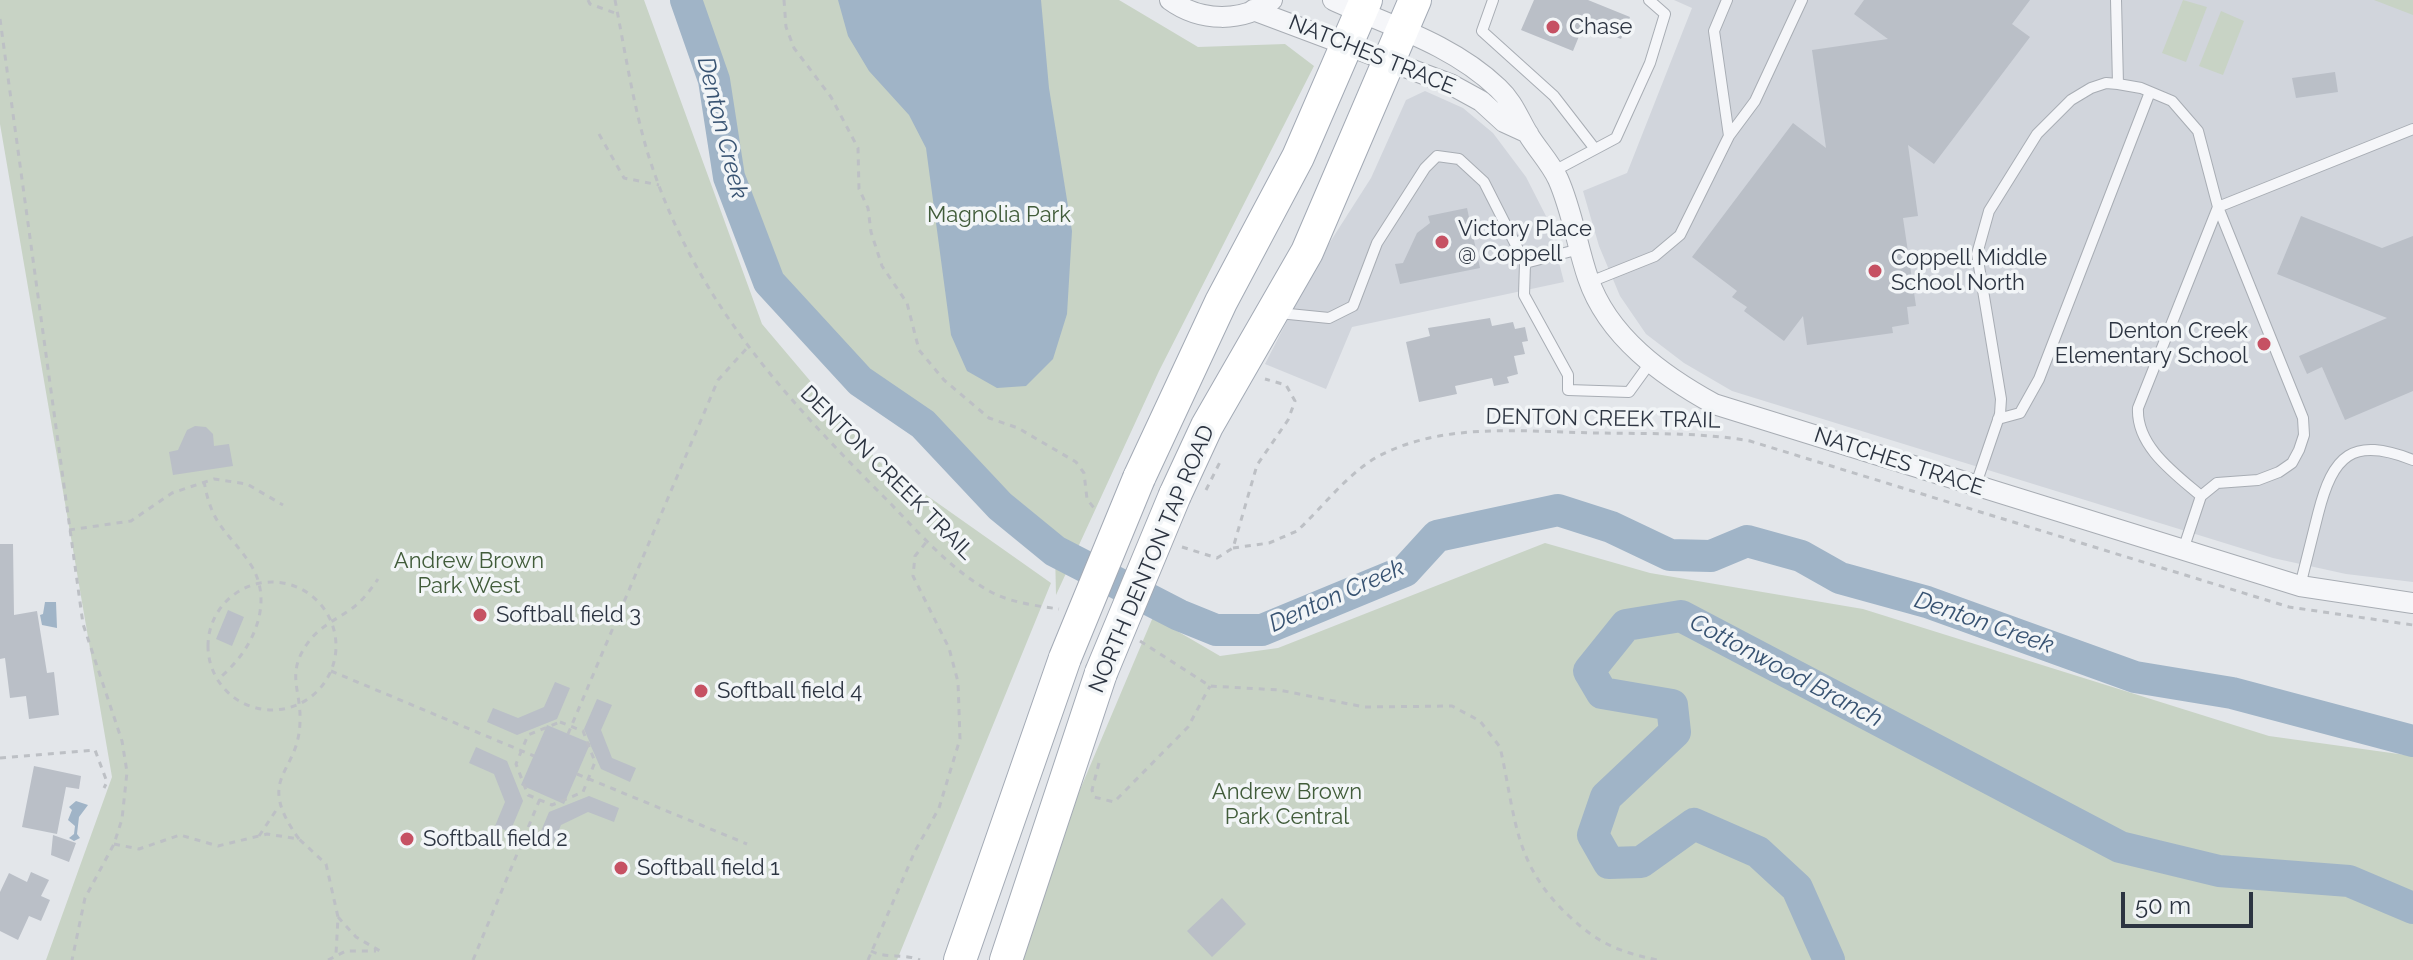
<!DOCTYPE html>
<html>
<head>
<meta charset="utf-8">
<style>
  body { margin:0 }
  #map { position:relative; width:2413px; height:960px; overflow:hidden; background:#e3e6ea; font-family:Raleway,sans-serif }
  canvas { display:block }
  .scale { position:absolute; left:2121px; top:892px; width:132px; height:36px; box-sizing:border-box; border:4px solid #2c3441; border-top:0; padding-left:10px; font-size:24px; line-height:28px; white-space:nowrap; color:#2c3441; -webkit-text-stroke:6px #f2f5f7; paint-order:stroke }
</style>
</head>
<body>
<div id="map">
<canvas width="2413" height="960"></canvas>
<div class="scale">50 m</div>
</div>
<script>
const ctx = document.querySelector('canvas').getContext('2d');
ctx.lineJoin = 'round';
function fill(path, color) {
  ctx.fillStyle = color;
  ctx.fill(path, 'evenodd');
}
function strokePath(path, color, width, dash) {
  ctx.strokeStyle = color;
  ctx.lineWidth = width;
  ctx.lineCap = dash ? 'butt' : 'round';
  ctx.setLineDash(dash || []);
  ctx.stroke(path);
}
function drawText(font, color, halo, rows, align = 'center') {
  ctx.font = font + ' Raleway,sans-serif';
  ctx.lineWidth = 7;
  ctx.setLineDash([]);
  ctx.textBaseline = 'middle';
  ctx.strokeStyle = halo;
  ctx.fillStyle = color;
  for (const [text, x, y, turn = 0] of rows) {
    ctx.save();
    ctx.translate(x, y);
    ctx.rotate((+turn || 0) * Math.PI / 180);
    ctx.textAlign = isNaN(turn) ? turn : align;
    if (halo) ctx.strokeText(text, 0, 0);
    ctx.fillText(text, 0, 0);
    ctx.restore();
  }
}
fill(new Path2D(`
  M1674,0h739v582l-67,-8 -73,-16 -541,-167 -48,-28 -38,-29 -26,-38 -21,-50 -16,-55 44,-18 65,-165z
  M1425,91l38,17 30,25 33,44 22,43 16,62 -212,45 -26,62 -61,-25 51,-100 55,-86 35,-78z`), '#d1d5dc');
fill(new Path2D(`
  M0,0h644l118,324 116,137 173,122 -154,377h-851l66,-183 -112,-653z
  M686,0h433l79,47 87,-3 29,22 -155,305 -103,224 -1,-44 -55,-45 -77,-82 -63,-43 -91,-99 -40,-105 -15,-97z
  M2183,0l24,7 -21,55 -24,-9z
  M2374,0h39v15z
  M2221,11l23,10 -21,54 -24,-9z
  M1545,543l105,30 213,36 406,127 144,20v204h-1390l48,-149 82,-194 67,39 58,-8z`), '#c8d3c5');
fill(new Path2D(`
  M838,0h203l8,88 23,143 -5,83 -14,45 -27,27 -29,2 -30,-17 -16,-36 -25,-187 -17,-33 -40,-44 -21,-35z
  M45,602h11l1,26 -15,-3 -2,-10 3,-1z
  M76,801l12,4 -9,12 -2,17 3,4 -6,3 -5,-3 5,-4 1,-8 -7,-6 4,-10 -3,-3z`), '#a0b4c7');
strokePath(new Path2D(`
  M686,0l28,80 15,97 40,105 91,99 63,43 77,82 55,45 124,64 37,15h46l143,-59 32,-35 121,-26 53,17 59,28 41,1 36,-15 54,15 39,22 87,24 208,75 97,16 181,48
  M1829,960l-32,-72 -39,-36 -64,-28 -53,38 -32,1 -16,-28 13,-38 69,-65 -3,-27 -70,-12 -13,-22 37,-46 55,-9 439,231 99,24 130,10 64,27`), '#a0b4c7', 32);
fill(new Path2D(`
  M1534,0h54l42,17 -9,22 -37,-15 -11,27 -52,-21z
  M1864,0h166l-18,24 18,13 -96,127 -26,-19 10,71 -15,2 13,88 -9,1 2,17 -17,3 1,6 -86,12 -4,-29 -19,25 -40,-30 3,-4 -15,-10 5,-6 -45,-34 101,-134 33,25 -14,-98 76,-11 -34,-25z
  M2335,72l3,20 -42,6 -4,-20z
  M1467,208l13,60 -80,16 -5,-20 8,-1 14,-30 13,-10 -2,-7z
  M2301,216l81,32 31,-12v155l-68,29 -23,-53 -15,7 -8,-18 88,-38 -110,-44z
  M1490,318l2,8 21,-4 2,7 10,-2 3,14 -6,1 3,12 -11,2 4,18 -11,3 2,6 -15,3 -2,-8 -37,8 2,8 -38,8 -13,-60 24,-6 -2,-8z
  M195,426l11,1 7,7 1,12 15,-2 4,22 -60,9 -4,-23 9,-2 9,-20z
  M0,544h13l1,71 23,-4 10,62 7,-1 5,43 -30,4 -3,-23 -16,2 -5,-40 -5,1z
  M228,610l16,7 -12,29 -16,-7z
  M555,682l15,6 -13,31 -40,16 -30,-13 6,-14 25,10 26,-11z
  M597,699l15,6 -11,25 11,28 24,10 -6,14 -29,-13 -11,-25 -26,60 -43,-19 26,-60 43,18 -6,-14z
  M476,747l31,14 16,40 -13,31 -15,-6 10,-24 -11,-28 -25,-11z
  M34,766l47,10 -2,13 -13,-2 -9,47 -35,-7z
  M589,796l30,12 -5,14 -26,-10 -27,13 -10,24 -15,-6 13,-31z
  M53,835l23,8 -7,19 -18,-7z
  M31,872l18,8 -8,16 9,4 -9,21 -12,-5 -11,24 -18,-9v-39l9,-19 18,9z
  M1222,898l24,26 -34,33 -25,-26z`), '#babfc7');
const lane = new Path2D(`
  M1493,0l-11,31 72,65 41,53
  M1727,0l-13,31 15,105
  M2116,0l2,84
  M1554,171l62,-33 34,-75 15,-49 -16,-14
  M1525,263l55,-14
  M1590,282l65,-26 25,-21 49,-99 26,-35 47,-101
  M1279,313l50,5 24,-12 24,-63 48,-75 12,-12 22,3 25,23 41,81 -1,32 44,80v15l61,2 21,-29
  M1998,419l22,-6 19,-34 111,-287
  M1975,487l25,-73 1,-15 -24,-145 12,-43 48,-77 34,-34 20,-12 15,-5 12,1 23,4 31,13 26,30 20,76 85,211 1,17 -5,15 -7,13 -13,9 -21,8 -41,3 -16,13c-27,-23 -65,-50 -63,-88l80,-201 195,-78
  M2183,550l18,-54
  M2300,586c6,-24 12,-48 18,-72 15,-59 34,-78 95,-54`);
const street = new Path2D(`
  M1170,0c30,22 73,23 102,0
  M1333,0c57,26 119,44 165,88 15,14 20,29 30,46 9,15 22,28 30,45 14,31 19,67 30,99 20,59 75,98 126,126l586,182 113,17
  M1253,10l197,74 31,17 23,21 24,11`);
const primary = new Path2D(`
  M1139,478l82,-176 77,-145 68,-157
  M1175,495l32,-69 100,-174 108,-252
  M960,960l105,-302
  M1006,960l95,-287`);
strokePath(lane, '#a8adb4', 12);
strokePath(street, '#a8adb4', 22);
strokePath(primary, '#a3aab5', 34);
strokePath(new Path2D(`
  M588,0l2,4 28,10
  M615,0c10,51 18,104 33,154 44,140 128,234 229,336 36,35 72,81 118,104 19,9 43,12 64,15
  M784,0l2,27 8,21 37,49 27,51 1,41 9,19 3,24 11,34 25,37 12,47 25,30 45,38 29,10 58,34 8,11 3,26 10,13
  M0,19l83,605 39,117 5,31 -5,47 -8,25 -29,54 -13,62
  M599,134l25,44 35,7
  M204,481c8,47 24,49 47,84 25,40 -1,89 -33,114
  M1206,490l16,-32
  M69,530l62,-9 41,-28 42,-14 33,5 36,21
  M1182,547l35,11 16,-10 24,-83 31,-45 7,-19 -9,-16 -21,-6
  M1233,548l36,-5 28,-12c26,-24 49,-56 80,-74 67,-36 148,-25 221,-24 50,1 102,-1 152,8l539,166 124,18
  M208 646a64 64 0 1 1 128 0a64 64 0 1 1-128 0Z
  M1140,641l70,45 69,4 85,17 88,-1 28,15 20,26c16,70 13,117 69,169 30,28 48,35 88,44
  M331,671l203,85
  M560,722l23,9 12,31 -12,30 -31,13 -24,-10 -12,-31 12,-29z
  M568,734l150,-354 29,-32
  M0,758l95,-8 12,32 -3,6
  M1099,763l-7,27 2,7 20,5 74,-75 22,-41
  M577,774l170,70
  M259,836l20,-30
  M299,839c-46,-64 1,-64 1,-119 1,-30 -14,-46 7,-76 12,-18 31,-25 47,-37 10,-8 17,-18 24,-28
  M114,844l25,5 41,-14 38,11 49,-12 32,5 27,25 12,53 -2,37
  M338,917l18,20 24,14
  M871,951c15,8 32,2 49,9
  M328,960l18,-9h30
  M473,960l69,-166
  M868,960l47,-109 24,-43 21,-69 -2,-57 -9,-34 -36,-72 2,-20 13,-16`), '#bdc0c5', 3, [6, 6]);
strokePath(lane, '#f5f6f9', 10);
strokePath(street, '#f5f6f9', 20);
strokePath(primary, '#fff', 32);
const primaryBridge = new Path2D(`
  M1065,658l74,-180
  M1101,673l74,-178`);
strokePath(primaryBridge, '#a3aab5', 34, []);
strokePath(primaryBridge, '#fff', 32);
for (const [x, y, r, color] of [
  [1553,27,8,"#c65163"],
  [1442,242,8,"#c65163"],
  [1875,271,8,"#c65163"],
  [2264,344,8,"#c65163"],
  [480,615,8,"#c65163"],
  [701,691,8,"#c65163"],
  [407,839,8,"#c65163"],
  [621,868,8,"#c65163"]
]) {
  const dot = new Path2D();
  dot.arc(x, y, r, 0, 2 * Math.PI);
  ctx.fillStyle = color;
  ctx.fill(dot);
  strokePath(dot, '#f2f5f7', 3);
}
drawText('22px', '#2c3441', '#f2f5f7', [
  ["Chase",1569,27],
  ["Victory Place",1458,229],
  ["@ Coppell",1458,254],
  ["Coppell Middle",1891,258],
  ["School North",1891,283],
  ["Denton Creek",2248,331,"right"],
  ["Elementary School",2248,356,"right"],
  ["Softball field 3",496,615],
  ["Softball field 4",717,691],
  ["Softball field 2",423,839],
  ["Softball field 1",637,868]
], 'left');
drawText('22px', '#2c3441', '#f2f5f7', [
  ["NATCHES TRACE",1372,55,22],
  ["DENTON CREEK TRAIL",1603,419,1],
  ["NATCHES TRACE",1899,462,18],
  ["DENTON CREEK TRAIL",887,473,45],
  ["NORTH DENTON TAP ROAD",1152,559,-67]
]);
drawText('22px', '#415c3a', '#f2f5f7', [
  ["Magnolia Park",999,215],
  ["Andrew Brown",469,561],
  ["Park West",469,586],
  ["Andrew Brown",1287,792],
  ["Park Central",1287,817]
]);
drawText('italic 24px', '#385372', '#f2f5f7', [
  ["Denton Creek",722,128,76],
  ["Denton Creek",1337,596,-24],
  ["Denton Creek",1984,623,19],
  ["Cottonwood Branch",1786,671,28]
]);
</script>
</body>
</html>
